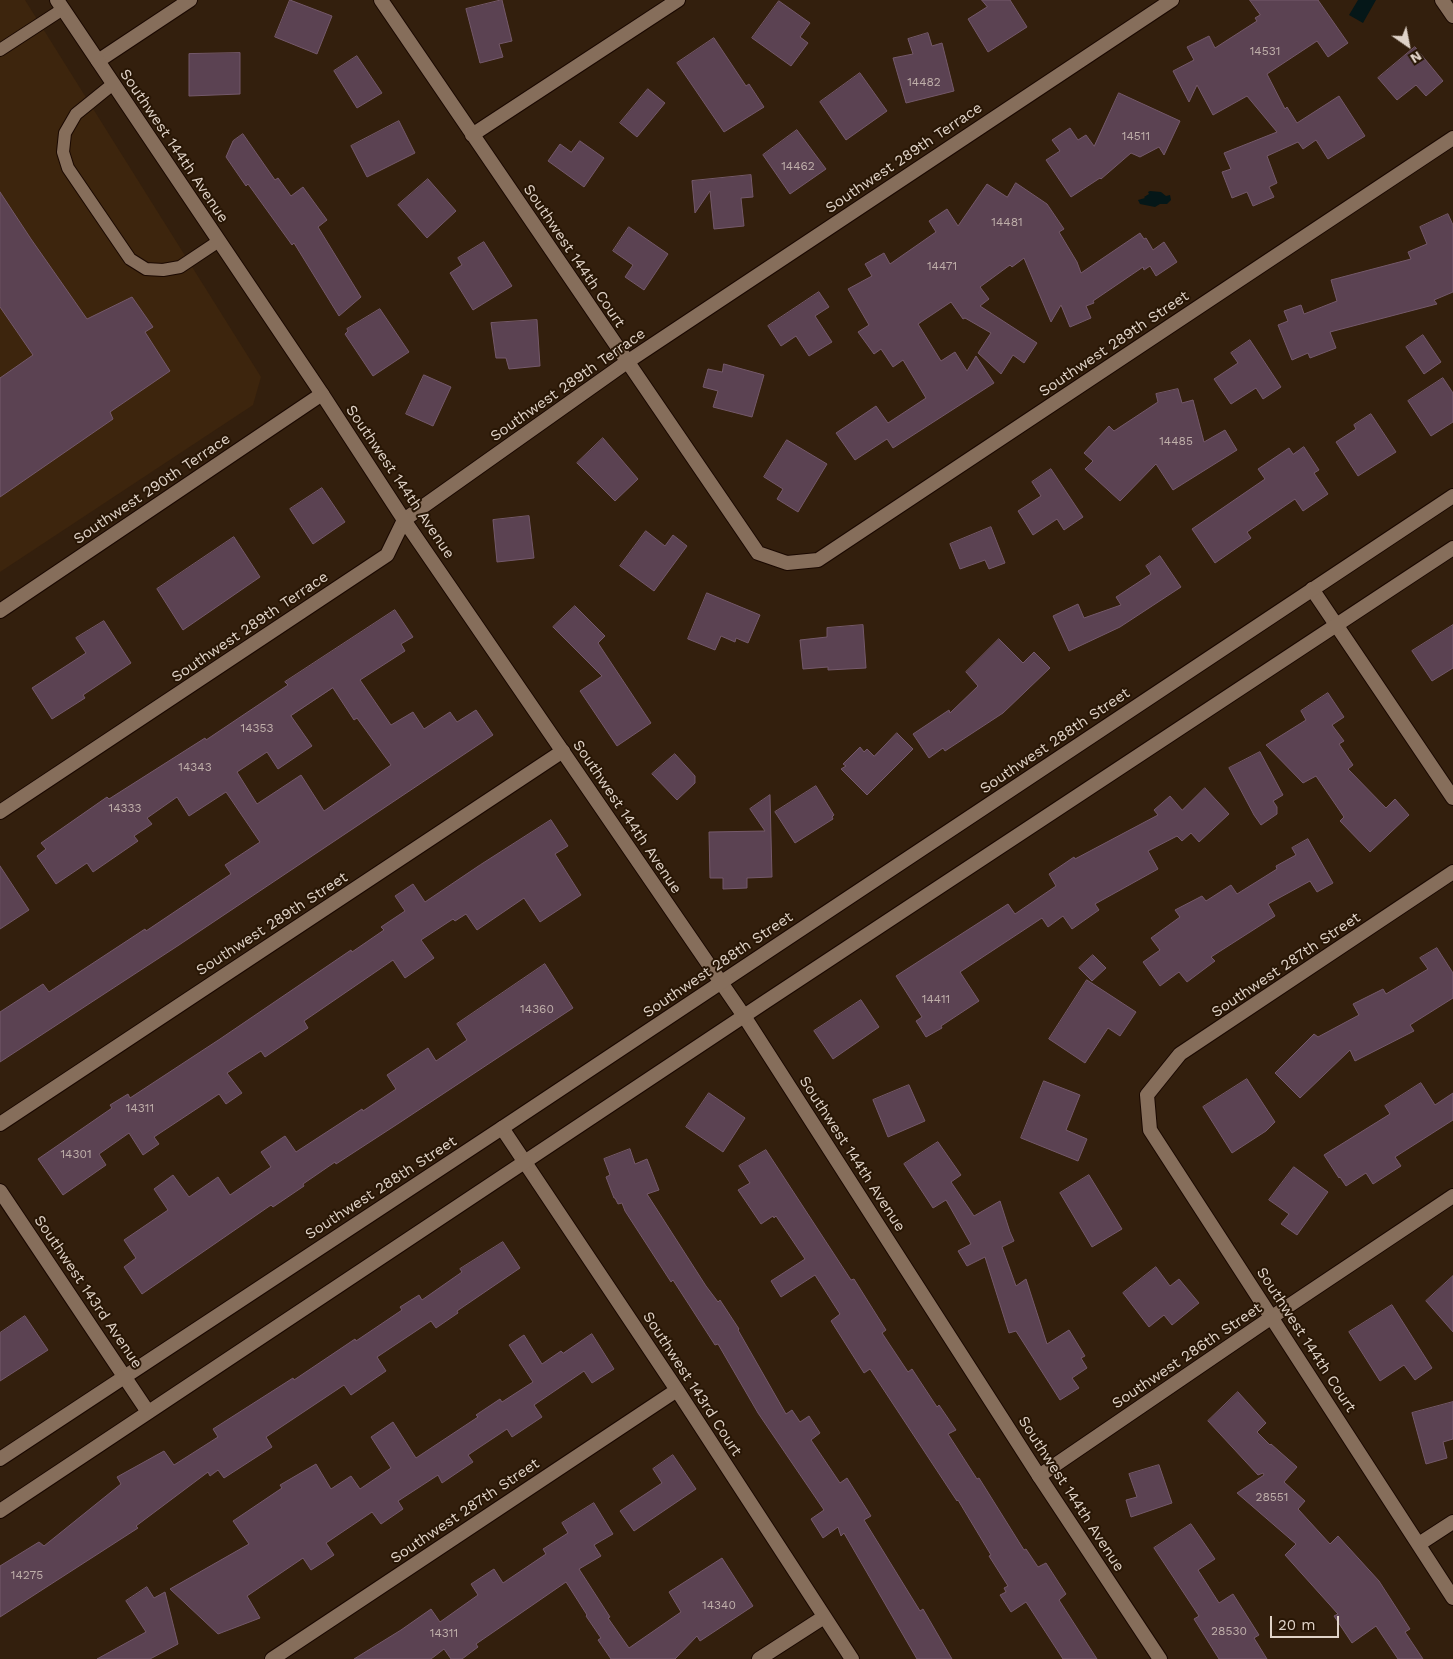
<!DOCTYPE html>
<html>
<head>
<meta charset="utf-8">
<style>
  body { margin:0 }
  #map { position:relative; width:1453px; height:1659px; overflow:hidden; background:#331f0d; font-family:"Work Sans",sans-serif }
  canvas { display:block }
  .north { position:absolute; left:1383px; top:20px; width:50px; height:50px; -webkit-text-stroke:4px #281605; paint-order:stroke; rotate:147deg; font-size:14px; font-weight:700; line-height:20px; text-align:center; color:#e0d3c8 }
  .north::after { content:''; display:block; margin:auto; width:18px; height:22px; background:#e0d3c8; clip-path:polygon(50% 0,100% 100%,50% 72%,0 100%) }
  .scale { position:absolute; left:1270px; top:1616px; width:69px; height:22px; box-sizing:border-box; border:2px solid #e0d3c8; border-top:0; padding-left:6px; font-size:15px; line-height:18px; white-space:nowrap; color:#e0d3c8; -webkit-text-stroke:4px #281605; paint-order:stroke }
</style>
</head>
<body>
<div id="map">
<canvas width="1453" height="1659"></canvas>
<div class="north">N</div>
<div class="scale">20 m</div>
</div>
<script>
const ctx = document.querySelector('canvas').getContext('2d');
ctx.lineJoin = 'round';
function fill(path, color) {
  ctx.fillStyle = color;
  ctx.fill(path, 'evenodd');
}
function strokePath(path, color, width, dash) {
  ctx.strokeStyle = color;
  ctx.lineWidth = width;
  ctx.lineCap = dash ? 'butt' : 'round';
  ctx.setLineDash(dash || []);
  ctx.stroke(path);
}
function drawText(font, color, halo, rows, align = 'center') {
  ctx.font = font + ' "Work Sans",sans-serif';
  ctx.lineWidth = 4;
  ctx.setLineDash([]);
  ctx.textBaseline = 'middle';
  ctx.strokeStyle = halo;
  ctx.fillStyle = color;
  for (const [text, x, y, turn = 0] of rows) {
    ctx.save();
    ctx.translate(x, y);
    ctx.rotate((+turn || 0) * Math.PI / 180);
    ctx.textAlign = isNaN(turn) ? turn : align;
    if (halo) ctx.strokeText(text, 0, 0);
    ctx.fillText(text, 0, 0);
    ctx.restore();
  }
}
fill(new Path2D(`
  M0,0h25l236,377 -8,28 -253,167z`), '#3d250d');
fill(new Path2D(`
  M1358,0h18l-13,23 -14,-8z
  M1150,191l11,1 5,4 4,-1 1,5 -4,4h-7l-5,3 -15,-3 -2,-4 7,-2 -1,-1 5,-3 -1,-2z`), '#051718');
const building = new Path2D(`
  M290,0l42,16 -15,38 -42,-17z
  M502,0l10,41 -13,3 4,13 -23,6 -14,-54z
  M982,0h28l17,27 -39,25 -20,-33 19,-12z
  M1250,0h68l30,43 -20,14 -11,-16 -50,33 18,35 2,-2 10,16 42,-27 26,40 -37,23 -12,-19 -13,9 -5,-7 -31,14 10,27 -8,4 5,10 -21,9 -6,-14 -15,6 -10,-26 9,-3 -7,-16 53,-21 -30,-36 -34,19 -16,-30 -8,17 -16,-31 21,-11 -7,-13 22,-11 6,12 42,-27 -2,-3 5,-3z
  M779,1l31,22 -10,14 8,6 -17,23 -39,-28z
  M928,33l4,13 10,-3 12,48 -48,12 -13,-45 20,-4 -5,-15z
  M714,38l32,48 3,-2 15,23 -40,25 -47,-69z
  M1415,47l28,34 -17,15 -10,-11 -19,15 -19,-22z
  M240,53v41l-51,2v-42z
  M357,56l25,37 -25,15 -23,-37z
  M860,73l27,38 -41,29 -26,-38z
  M648,89l17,14 -28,34 -17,-14z
  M1119,93l61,28 -16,34 -5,-8 -19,10 -9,-4 -30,26 -1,-1 -29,19 -25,-37 14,-9 -8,-11 18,-12 8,12 8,-5 8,11z
  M399,121l16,32 -48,24 -16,-31z
  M797,130l29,39 -36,25 -27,-39z
  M243,134l32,46 3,-2 13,18 12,-9 24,33 -9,7 43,70 -22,19 -45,-73 -2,2 -44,-61 -2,2 -20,-29 7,-16z
  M580,141l24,17 -20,29 -36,-26 12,-17 11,8z
  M751,175l2,22 -12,1 3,28 -30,3 -4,-38 -15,22 -3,-32z
  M428,179l28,32 -29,27 -29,-33z
  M1016,183l31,21 17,25 -5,3 18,30 4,11 59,-40 4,6 2,-1 7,12 11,-8 13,20 -21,14 -6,-10 -6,4 -1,-3 -50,34 1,2 -8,3 5,12 -21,9 -9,-22 -10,17 -27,-64 -12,9 -2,-2 -30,22 9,12 -9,7 57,37 -13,20 -11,-8 -12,19 -23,-21 13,-20 -26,-15 -2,1 -12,-17 -33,22 23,37 14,-9 12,19 9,-15 18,27 -101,65 -6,-9 -32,21 -19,-27 40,-27 12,17 38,-25 -23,-38 -10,7 -12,-18 -7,5 -16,-22 11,-7 -21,-36 24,-13 -7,-12 19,-11 6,11 46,-32 -7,-11 18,-12 11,17 29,-42 20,13z
  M0,192l31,47 56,80 45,-22 21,30 -8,5 25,39 -60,41 3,7 -113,78v-119l33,-23 -33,-48z
  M1448,214l5,11v67l-19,8 3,4 -107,28 6,16 -26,10 -2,-5 -16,7 -14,-35 10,-4 -4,-10 17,-6 3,9 33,-13 -6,-21 80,-21 -3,-7 19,-8 -7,-17z
  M629,227l39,27 -24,36 -19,-13 8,-12 -20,-14z
  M484,242l28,44 -39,24 -23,-37 12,-8 -4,-7z
  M819,292l10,15 -14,9 17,26 -23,14 -13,-20 -15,10 -13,-20z
  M380,309l29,43 -36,24 -28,-42 3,-3 -1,-2z
  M537,320l3,46 -31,3 -3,-11h-10l-5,-35z
  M1423,335l18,27 -17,12 -18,-27z
  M1250,340l31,47 -18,12 -7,-11 -25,16 -17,-25 24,-16 -7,-10z
  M724,364l40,11 -12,42 -39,-10 5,-16 -15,-4 5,-18 14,3z
  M424,375l27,12 -18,39 -27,-12z
  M1443,378l10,15v29l-22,14 -23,-35z
  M1178,389l4,14 11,-3 11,42 21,-12 12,20 -64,40 -17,-26 -36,37 -35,-32 8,-8 -9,-8 25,-27 5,5 44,-29 -2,-8z
  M1371,414l25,38 -38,24 -22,-34 20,-13 -2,-4z
  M603,438l35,41 -23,22 -38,-38z
  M787,440l40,24 -29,48 -21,-13 6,-10 -19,-12z
  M1304,447l15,23 -5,3 14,21 -25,17 -8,-12 -48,33 4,6 -36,25 -23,-34 73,-50 -7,-10 31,-21 4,6z
  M1051,469l32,48 -19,13 -7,-11 -24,16 -15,-24 23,-15 -9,-14z
  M322,488l23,34 -32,22 -23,-35z
  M529,516l5,42 -37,4 -4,-42z
  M991,527l14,36 -16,6 -4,-9 -25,9 -10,-25z
  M646,531l19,15 8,-11 14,11 -33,45 -34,-25z
  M234,537l26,40 -77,53 -26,-41z
  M1160,556l21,31 -61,40 -51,24 -16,-35 25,-12 6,14 37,-13 -5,-8 35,-23 -5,-8z
  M707,593l53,22 -12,28 -12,-5 -1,4 -14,-6 -6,14 -27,-11z
  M575,606l30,30 -7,7 53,80 -34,23 -37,-55 22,-15 -49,-49z
  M395,610l18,27 -12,7 4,7 -45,29 31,45 22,-13 11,17 26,-17 7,10 19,-12 17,25 -314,210 -179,117v-50l43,-28 6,8 96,-63 1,2 85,-57 -6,-9 35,-23 -34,-50 -37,24 -12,-19 -30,21 5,6 -18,12 4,5 -45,31 -6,-9 -31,21 -19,-28 9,-7 -5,-6 66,-46 2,2 96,-61 1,2 82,-55 -3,-3zM333,688l21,32 3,-2 34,47 -67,46 -23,-36 -44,29 -20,-32 30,-20 11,17 34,-23 -21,-30z
  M104,621l27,42 -48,32 2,3 -33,21 -20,-31 54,-35 -10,-15z
  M863,625l3,43 -38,2v-3l-25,2 -3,-29 27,-3v-9z
  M1453,625v43l-21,13 -20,-30z
  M999,639l24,24 11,-11 16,16 -47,45 -58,38 -2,-3 -14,10 -16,-24 36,-24 1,3 28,-27 -12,-14z
  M1328,693l16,24 -12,8 12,16 -5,3 14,21 -5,4 38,39 9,-9 14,16 -39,37 -30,-31 4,-4 -28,-41 -13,7 -37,-38 40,-25 -5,-9z
  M897,733l16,16 -46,46 -26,-26 5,-3 -3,-2 17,-17 4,5 3,-3 7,7z
  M1260,752l23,43 -10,6 4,6v7l-16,11 -7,-10 -25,-47z
  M675,754l20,22v7l-18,17 -25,-26z
  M816,786l18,29 -2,2 1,2 -38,24 -20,-31z
  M1205,788l24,26 -30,28 -8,-9 -9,8 -5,-5 -29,15 10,18 -63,35 4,6 -27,19 -9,-13 -15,11 -6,-9 -82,54 19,29 -38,25 1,2 -16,9 -10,-16 6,-4 -26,-41 112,-72 7,10 41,-28 -7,-12 25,-17 1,2 83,-44 -4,-5 16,-14 12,14z
  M770,795l2,82 -25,1v10l-24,1v-11h-13l-1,-46 56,-1 -15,-22z
  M551,820l17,26 -13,8 26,41 -41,27 -16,-24 -47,32 -11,-16 -11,7 -2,-2 -32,21 13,18 -29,20 -12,-18 -89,61 4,7 -43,29 -4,-6 -34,22 15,20 -16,11 -7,-10 -65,43 5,7 -16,11 -14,-22 -30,21 7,11 -43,30 -25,-36 74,-51 -2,-3 18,-11 2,4 90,-59 131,-89 1,2 32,-22 -3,-3 24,-16 -10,-15 18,-12 12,18 55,-37z
  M1308,839l25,44 -16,9 -7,-11 -42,23 7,12 -64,41 4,4 -28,21 -8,-10 -19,14 -17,-24 17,-12 -9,-12 29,-21 -5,-7 27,-14 4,5 25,-16 6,9 40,-25 -1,-3 20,-11 -4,-7z
  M0,866l29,44 -29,19z
  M1437,948l16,25v25l-43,27 4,6 -59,30 -5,-11 -50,48 -25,-25 39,-39 4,3 41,-22 -6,-11 30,-15 3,5 42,-25 -8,-11z
  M1093,955l13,13 -14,13 -13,-13z
  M545,964l28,44 -177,117 -60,39 -1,-2 -32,22 1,2 -31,21 -2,-2 -129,89 -18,-27 12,-9 -12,-18 44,-30 -14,-21 19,-14 16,22 29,-20 12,18 41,-28 -10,-15 24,-16 11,16 66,-43 1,2 33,-22 -9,-14 41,-27 8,13 31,-21 -10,-16z
  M1087,980l49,32 -16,24 -12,-8 -23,35 -36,-24z
  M861,1000l18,27 -46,32 -19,-28z
  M1247,1079l28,43 -9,9 -34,22 -29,-46z
  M1044,1081l36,14 -14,35 21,9 -9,22 -57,-23z
  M1421,1083l14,22 18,-12v27l-58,37 6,9 -28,18 -7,-11 -20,13 -6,-9 -1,1 -15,-23 66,-41 -5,-8z
  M909,1085l16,36 -37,16 -15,-37z
  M709,1093l36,25 -22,34 -37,-25z
  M938,1142l23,33 -10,7 23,34 26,-15 10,31 4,9 -12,6 14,39 10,-7 21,65 22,-14 16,26 -4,2 6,10 -15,10 7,10 -19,12 -44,-69 -7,2 -24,-76 -18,9 -9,-15 13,-7 -25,-44 -13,8 -29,-44z
  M630,1149l5,15 12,-5 12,31 -12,4 59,92 12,16 2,-2 19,29 -1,1 48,84 6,-4 8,12 9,-6 11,17 -9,7 29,43 7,-5 24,38 -7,4 56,91 3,-2 29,50h-35l-73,-126 -3,3 -3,-9 -15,11 -12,-19 13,-9 -66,-97 -40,-69 -3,1 -42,-65 -2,2 -46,-71 -3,-8 -4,1 -3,-6h-1l-8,-21 4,-2 -6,-16z
  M766,1150l85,130 3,-1 32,51 -4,3 26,39 4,-3 25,38 2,-2 17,25 -8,4 29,45 2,-1 45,72 2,-1 12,18 8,-4 20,31 -7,6 38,59h-34l-37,-57 -15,10 -11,-17 6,-3 -2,-4 4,-2 -19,-30 2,-1 -33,-55 -1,1 -87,-132 -6,4 -33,-52 9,-7 -25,-39 -34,22 -10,-16 34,-22 -29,-43 -2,2 -1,-2 -12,8 -23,-34 12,-7 -11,-17z
  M1294,1167l34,25 -31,43 -16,-11 8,-10 -20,-14z
  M1089,1175l33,54 -30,18 -32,-54z
  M503,1242l17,26 -63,43 1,2 -22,15 -5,-7 -54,36 9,14 -35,24 -7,-10 -78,52 6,10 -48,31 -6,-8 -8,6 -2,-4 -72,54 2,2 -138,89v-51l39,-24 5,4 77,-62 -4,-7 47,-26 10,14 44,-28 -5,-8 80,-51 1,2 61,-41 1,2 46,-31 -2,-3 19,-12 3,5 40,-28 -2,-3z
  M1156,1267l14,19 9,-7 20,24 -27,22 -8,-10 -15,12 -26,-34z
  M1453,1276v56l-27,-31z
  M1392,1305l40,63 -17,12 -11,-15 -24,16 -31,-49z
  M25,1316l23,34 -48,31v-48z
  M592,1334l22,35 -22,14 -8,-12 -50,34 8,12 -30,20 -5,-8 -39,26 5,7 -31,21 -4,-8 -40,26 5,8 -22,15 -9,-12 -46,31 8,12 -23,15 -8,-12 -56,38 13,22 -42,16 -48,-45 79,-45 -16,-23 49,-33 -2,-3 36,-21 15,25 20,-13 9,13 31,-21 -20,-31 22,-15 23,36 62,-41 -2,-2 24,-16 2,3 31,-20 -24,-37 15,-10 18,29 19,-13 2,2z
  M1238,1392l28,31 -9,9 13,13 1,-1 26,23 -13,15 21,19 -7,8 32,35 8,-8 41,45 31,48 -5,3 18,27h-25l-22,-33 -24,17 -18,-27 4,-2 -53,-59 11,-11 -59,-51 27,-18 -1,-2 -5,2 -50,-54z
  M1453,1402v37l-10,3 4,16 -21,6 -14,-51z
  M673,1455l23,34 -62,42 -14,-20 42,-28 -9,-14z
  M1159,1465l13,38 -41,14 -5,-17 11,-3 -8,-23z
  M594,1503l19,31 -19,11 7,11 -22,13 31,48 -2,1 21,30 52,-36 -12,-20 53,-34 31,48 -53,35 -3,-5 -22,23h-64l-13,-19 3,-2 -15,-22 1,-1 -21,-33 -90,62 2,3 -16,12h-11l-7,-10 -13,10h-77l47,-29 30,-21 9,13 38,-27 -7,-11 23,-15 9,14 43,-29 -3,-5 25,-16 -6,-10z
  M1191,1524l24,35 -17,11 21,33 14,-9 26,41 -5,3 13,21h-48l-25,-40 5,-3 -45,-68z
  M147,1587l7,11 11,-6 13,52 -28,15h-53l49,-27 -20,-31z`);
fill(building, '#5b4252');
strokePath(building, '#74596a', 1);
const service = new Path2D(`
  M0,50l63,-41
  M113,84l-37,30 -11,19 -2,19 5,16 62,91 16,10 17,1 17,-3 39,-26`);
const minor = new Path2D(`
  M381,0l377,553 29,10 31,-3 635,-422
  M1442,0l11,16
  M98,61l92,-61
  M472,135l206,-135
  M1312,589l141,209
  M0,611l322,-217
  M0,812l387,-257 17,-35 223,-158 545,-362
  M1453,872l-273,182 -33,41 3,35 303,468
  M0,1124l563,-373
  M502,1128l175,262 175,269
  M0,1191l148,221
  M1039,1476l233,-159 181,-121
  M1419,1544l34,-22
  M272,1659l405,-269
  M759,1659l65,-42`);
const tertiary = new Path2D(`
  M57,0l265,394 82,126 340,496 295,460 121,183`);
const secondary = new Path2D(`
  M0,1459l502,-331 951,-632
  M0,1511l768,-511 685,-452`);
strokePath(service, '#1a0800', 14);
strokePath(minor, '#1a0800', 16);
strokePath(tertiary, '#1a0800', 16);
strokePath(secondary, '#1a0800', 16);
strokePath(service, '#866e5b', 12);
strokePath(minor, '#866e5b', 14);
strokePath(tertiary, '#866e5b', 14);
strokePath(secondary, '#866e5b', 14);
drawText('12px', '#bfafaa', null, [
  ["14531",1265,51],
  ["14482",924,82],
  ["14511",1136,136],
  ["14462",798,166],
  ["14481",1007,222],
  ["14471",942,266],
  ["14485",1176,441],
  ["14353",257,728],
  ["14343",195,767],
  ["14333",125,808],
  ["14411",936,999],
  ["14360",537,1009],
  ["14311",140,1108],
  ["14301",76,1154],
  ["28551",1272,1497],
  ["14275",27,1575],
  ["14340",719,1605],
  ["28530",1229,1631],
  ["14311",444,1633]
]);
drawText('15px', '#e0d3c8', '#281605', [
  ["Southwest 144th Avenue",174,146,56],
  ["Southwest 289th Terrace",904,158,-34],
  ["Southwest 144th Court",574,256,56],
  ["Southwest 289th Street",1114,344,-34],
  ["Southwest 289th Terrace",568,385,-35],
  ["Southwest 144th Avenue",400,482,56],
  ["Southwest 290th Terrace",152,489,-34],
  ["Southwest 289th Terrace",250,627,-34],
  ["Southwest 288th Street",1055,741,-34],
  ["Southwest 144th Avenue",627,817,56],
  ["Southwest 289th Street",272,924,-33],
  ["Southwest 288th Street",718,965,-34],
  ["Southwest 287th Street",1286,965,-34],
  ["Southwest 144th Avenue",852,1154,57],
  ["Southwest 288th Street",381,1188,-33],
  ["Southwest 143rd Avenue",88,1292,56],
  ["Southwest 144th Court",1306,1340,57],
  ["Southwest 286th Street",1187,1356,-34],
  ["Southwest 143rd Court",692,1384,57],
  ["Southwest 144th Avenue",1071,1494,57],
  ["Southwest 287th Street",465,1511,-34]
]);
</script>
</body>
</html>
